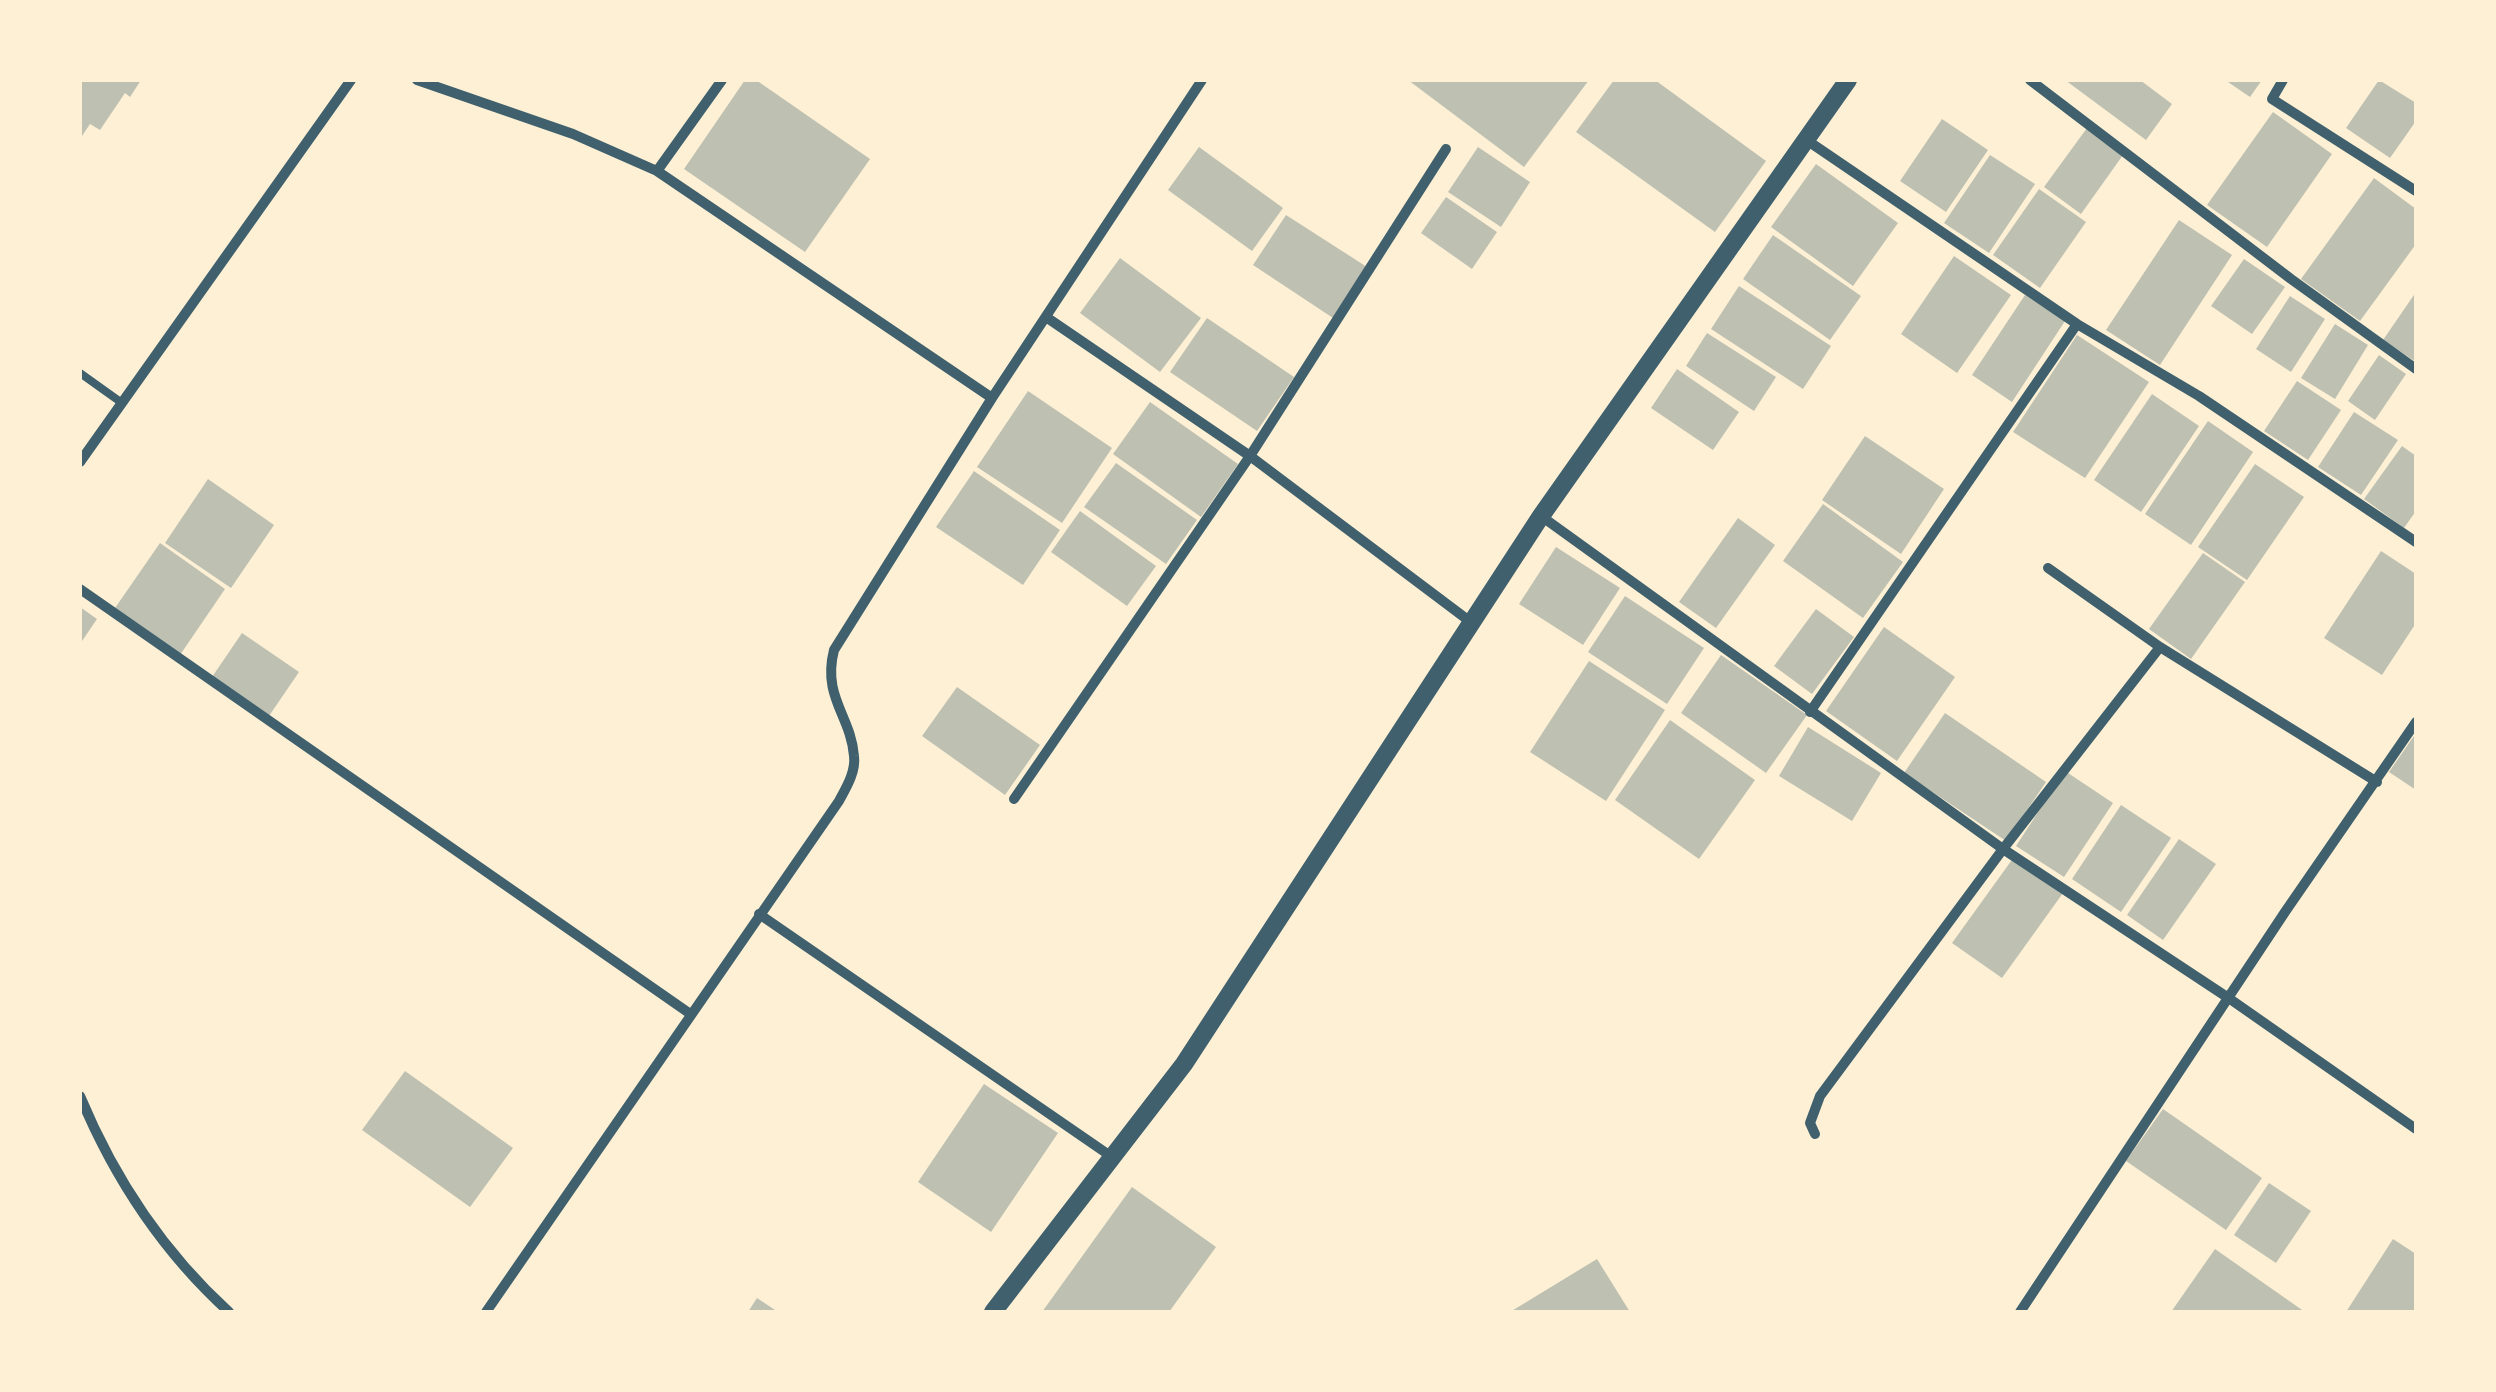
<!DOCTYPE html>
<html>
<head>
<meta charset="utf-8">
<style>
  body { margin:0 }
  #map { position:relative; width:2496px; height:1392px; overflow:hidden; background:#fdf0d5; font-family:"Fira Sans Condensed",sans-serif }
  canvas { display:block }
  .frame { position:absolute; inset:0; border:82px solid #fdf0d5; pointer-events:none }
</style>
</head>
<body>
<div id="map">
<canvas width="2496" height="1392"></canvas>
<div class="frame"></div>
</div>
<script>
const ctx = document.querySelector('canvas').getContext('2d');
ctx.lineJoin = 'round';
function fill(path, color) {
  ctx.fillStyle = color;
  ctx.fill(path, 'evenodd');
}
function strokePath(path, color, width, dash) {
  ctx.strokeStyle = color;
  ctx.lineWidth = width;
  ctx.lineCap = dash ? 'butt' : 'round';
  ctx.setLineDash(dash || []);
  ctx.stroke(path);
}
fill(new Path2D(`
  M80,80h61l-11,17 -5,-4 -25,37 -10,-6 -10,15z
  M745,80h11l114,79 -65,93 -121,-83z
  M1408,80h181l-65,87z
  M1614,80h41l111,81 -51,71 -139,-100z
  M2065,80h75l32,24 -26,36z
  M2225,80h37l-12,17z
  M2379,80l37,23v18l-26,37 -44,-30z
  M2273,112l59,42 -65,93 -60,-42z
  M1942,119l46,31 -42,62 -46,-31z
  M2087,128l36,27 -42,59 -37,-27z
  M1199,147l84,61 -31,43 -84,-61z
  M1478,147l52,35 -29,45 -53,-35z
  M1990,155l45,29 -46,69 -45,-30z
  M1816,164l82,59 -45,63 -82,-59z
  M2374,178l42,31v35l-56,77 -59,-42z
  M2039,189l47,33 -46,66 -47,-33z
  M1446,197l51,35 -25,37 -51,-36z
  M1286,215l81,52 -34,51 -80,-53z
  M2179,220l53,35 -72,110 -54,-35z
  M1773,235l88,61 -31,44 -87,-61z
  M1954,256l57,39 -54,78 -56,-39z
  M1120,258l81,60 -41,54 -80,-59z
  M2244,259l41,28 -33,47 -41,-28z
  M1739,286l92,60 -28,43 -92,-60z
  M2416,292v70l-33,-22z
  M2025,295l40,26 -53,81 -40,-27z
  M2290,296l35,23 -34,53 -35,-23z
  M1207,318l87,59 -37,54 -87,-59z
  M2335,324l33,21 -33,54 -34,-21z
  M1707,333l69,44 -22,34 -68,-45z
  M2077,335l72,47 -64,96 -72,-46z
  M2379,355l27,19 -31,46 -27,-19z
  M1677,369l62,43 -26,38 -62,-42z
  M2297,381l44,29 -33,50 -44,-29z
  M1028,391l84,57 -50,75 -85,-56z
  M2152,394l47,32 -58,86 -47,-32z
  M1150,402l88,62 -37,53 -88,-63z
  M2354,412l44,28 -37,55 -43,-28z
  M2208,421l45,31 -62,93 -46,-31z
  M1865,436l79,53 -43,65 -79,-54z
  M2402,446l14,10v55l-12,17 -40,-29z
  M1116,463l81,57 -31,44 -82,-57z
  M2255,464l49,33 -57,83 -49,-33z
  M974,471l86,59 -37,55 -87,-58z
  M208,479l66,46 -43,63 -66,-45z
  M1823,504l80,58 -40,56 -80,-57z
  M1080,511l76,55 -29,40 -76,-54z
  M1738,518l37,27 -59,83 -37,-26z
  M160,543l65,46 -45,66 -65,-47z
  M1556,547l64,41 -37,57 -64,-41z
  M2381,551l35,23v49l-34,52 -58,-37z
  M2203,553l42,29 -54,77 -42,-30z
  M1625,596l79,52 -37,56 -79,-52z
  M80,607l17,12 -17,25z
  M1816,609l38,28 -42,57 -38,-28z
  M1884,627l71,50 -58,84 -71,-50z
  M242,633l57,39 -30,44 -57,-39z
  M1721,655l86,60 -41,58 -85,-60z
  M1589,661l76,49 -59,91 -76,-49z
  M957,687l83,58 -35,50 -83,-59z
  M1945,713l101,69 -40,59 -102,-68z
  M1670,720l85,60 -56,79 -84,-59z
  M1808,727l73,46 -29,48 -73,-45z
  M2416,733v57l-27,-18z
  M2065,771l48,32 -49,74 -48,-31z
  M2121,805l50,33 -50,74 -49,-33z
  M2179,839l37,25 -53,76 -36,-25z
  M2014,857l49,36 -61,85 -50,-35z
  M405,1071l108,77 -43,59 -108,-77z
  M984,1084l74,49 -67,99 -73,-50z
  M2163,1109l99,69 -36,52 -100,-69z
  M2269,1183l42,28 -35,52 -42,-28z
  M1132,1187l84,60 -47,65h-127z
  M2393,1239l23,15v58h-70z
  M2215,1249l90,63h-134z
  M1597,1259l33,53h-120z
  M757,1298l21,14h-30z`), '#bec0b2');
strokePath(new Path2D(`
  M80,373l42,30`), '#3f606c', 8);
strokePath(new Path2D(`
  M417,80l156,54 84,37 335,227
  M2030,80l261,199 125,90
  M2283,80l-11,19 144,92
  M1805,139l272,185 122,72 217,146
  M657,171l65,-91
  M1046,317l204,139 222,167
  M80,462l271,-382
  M1541,516l462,333 227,150 186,130
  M2048,568l112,79 217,135
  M80,589l609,424
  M1810,712l267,-388
  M1014,799l236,-343 196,-307
  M759,914l353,243
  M80,1096c35,84 82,155 149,216
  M1815,1134l-5,-11 10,-27 183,-247 157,-202
  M486,1312l353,-511c7,-13 17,-29 15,-45 -3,-40 -32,-59 -20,-106l158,-252 210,-318
  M2020,1312l265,-400 131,-190`), '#3f606c', 10);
strokePath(new Path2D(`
  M993,1312l191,-248 357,-548 307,-436`), '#3f606c', 18);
</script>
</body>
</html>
